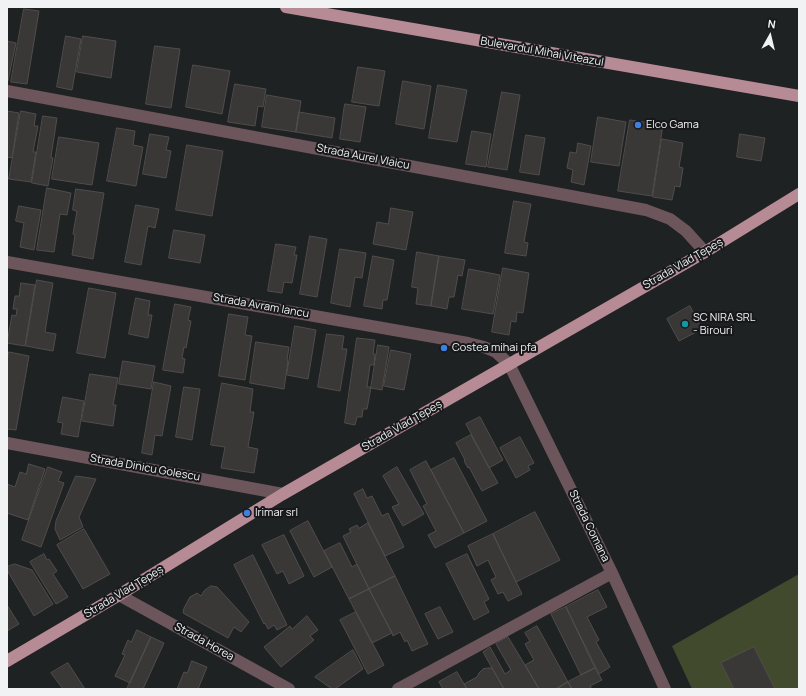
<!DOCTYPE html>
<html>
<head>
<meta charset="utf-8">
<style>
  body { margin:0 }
  #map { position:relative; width:806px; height:696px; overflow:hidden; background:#1f2223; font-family:Manrope,sans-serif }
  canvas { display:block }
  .frame { position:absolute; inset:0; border:8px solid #f1f2f4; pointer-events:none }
  .north { position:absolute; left:750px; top:16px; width:40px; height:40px; -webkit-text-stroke:3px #16181a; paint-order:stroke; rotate:8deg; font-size:11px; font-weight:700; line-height:16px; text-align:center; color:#f1f2f4 }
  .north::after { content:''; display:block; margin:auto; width:14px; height:18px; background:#f1f2f4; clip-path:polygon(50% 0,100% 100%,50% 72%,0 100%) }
</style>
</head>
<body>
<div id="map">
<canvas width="806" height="696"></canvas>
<div class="frame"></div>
<div class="north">N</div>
</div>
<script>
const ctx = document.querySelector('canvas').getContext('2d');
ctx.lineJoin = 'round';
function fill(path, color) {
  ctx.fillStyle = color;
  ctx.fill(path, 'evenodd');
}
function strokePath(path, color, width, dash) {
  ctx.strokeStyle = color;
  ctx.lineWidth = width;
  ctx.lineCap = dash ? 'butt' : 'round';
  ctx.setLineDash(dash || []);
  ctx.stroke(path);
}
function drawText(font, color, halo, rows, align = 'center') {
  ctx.font = font + ' Manrope,sans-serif';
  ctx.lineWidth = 4;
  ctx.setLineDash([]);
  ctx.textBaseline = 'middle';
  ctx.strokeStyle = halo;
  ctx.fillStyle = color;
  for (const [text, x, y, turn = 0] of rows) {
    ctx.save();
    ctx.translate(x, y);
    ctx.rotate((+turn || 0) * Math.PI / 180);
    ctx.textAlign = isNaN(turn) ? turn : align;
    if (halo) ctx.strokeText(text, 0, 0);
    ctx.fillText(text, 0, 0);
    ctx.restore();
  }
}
fill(new Path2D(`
  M799,574v115h-107l-20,-43z`), '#414a2d');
const building = new Path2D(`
  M24,9l15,2 -12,73 -16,-2z
  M66,36l15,3 -9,51 -15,-3z
  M83,36l33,5 -5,37 -34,-6z
  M7,41l9,2 -8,38h-1z
  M155,46l25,3 -9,59 -25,-4z
  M193,65l37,6 -8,43 -36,-7z
  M358,67l27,4 -6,35 -27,-4z
  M403,81l28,5 -7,43 -28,-5z
  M235,84l31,5 -3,18 -5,-1 -3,20 -27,-4z
  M438,85l29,5 -10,52 -28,-4z
  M502,92l18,3 -13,75 -19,-3z
  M267,95l34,6 -5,31 -34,-5z
  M345,104l21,3 -6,35 -20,-3z
  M7,111l12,2 -7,45 -5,-1z
  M21,111l15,3 -2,12h4l-5,26h3l-5,30 -22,-3z
  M299,112l36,6 -3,20 -36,-6z
  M43,116l14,2 -6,39 2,1 -5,28 -16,-3z
  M598,117l28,5 -7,44 -28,-4z
  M630,120l33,5 -11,71 -34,-5z
  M117,128l18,3 -2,14 10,2 -7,39 -29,-5z
  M472,131l19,3 -5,33 -20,-3z
  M150,134l19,3 -3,13 5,1 -5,27 -23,-4z
  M740,134l25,4 -4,23 -24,-4z
  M526,135l19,3 -6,37 -19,-3z
  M59,137l40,6 -7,42 -40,-6z
  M662,139l21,4 -4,24 4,1 -3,19 -5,-1 -3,14 -19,-3z
  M578,143l13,3 -7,39 -13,-3 2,-12 -6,-2 3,-16 6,1z
  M187,145l36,6 -11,65 -36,-6z
  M47,188l24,5 -4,22 -7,-1 -6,38 -17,-2z
  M76,189l28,4 -11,66 -21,-4 3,-20 -2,-1 4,-23 -4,-1z
  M514,201l17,3 -7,38 4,1 -2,13 -21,-3z
  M136,205l23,4 -4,19 -7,-2 -7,39 -16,-3z
  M19,206l22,4 -7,40 -14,-3 4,-24 -8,-2z
  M391,208l22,4 -7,38 -33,-6 4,-22 11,2z
  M174,230l31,5 -5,28 -31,-5z
  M310,236l17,3 -10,58 -17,-3z
  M276,244l20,3 -2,8h3l-5,28 -8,-1 -2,11 -14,-2z
  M340,249l26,4 -4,25 -7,-1 -5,30 -19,-4z
  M417,252l22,4 -8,50 -15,-2 2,-16 -6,-1z
  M373,256l21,4 -7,40h-4l-1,9 -18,-3z
  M439,256l26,4 -3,16 -4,-1 -4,22h-5l-2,12 -16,-3z
  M503,268l26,5 -6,40 -6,-1 -1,10 -5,-1 -2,14 -17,-3z
  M469,269l31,6 -7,39 -31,-5z
  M37,280l16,3 -8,49 11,2 -3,17 -27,-5z
  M21,283l14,2 -10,61 -18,-3 5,-28 4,1 1,-7h-4l2,-13h4z
  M89,288l27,5 -11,65 -28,-5z
  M136,298l14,3 -2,14h4l-4,23 -19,-4z
  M175,304l16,3 -3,13 3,1 -5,27 -2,-1 -2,11 3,1 -2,14 -20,-3z
  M690,306l12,23 -23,12 -12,-22z
  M229,314l19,3 -3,18 7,1 -7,44 -26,-4z
  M295,326l21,4 -8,49 -21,-4z
  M327,334l17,2 -2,13h5l-7,42 -22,-4z
  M357,338l18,2 -2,14h2l-1,11h-4l-3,22h4l-4,22h-4l-1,8h-5l-2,8 -10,-2z
  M256,342l33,5 -2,13 1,1 -4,28 -34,-6z
  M378,345l11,2 -7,43 -11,-2z
  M391,350l20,4 -7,36 -20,-4z
  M9,352l20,4 -13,74 -9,-1v-68z
  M123,361l32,5 -4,23 -32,-5z
  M90,374l28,4 -5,27h3l-3,21 -31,-5z
  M154,382l17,4 -9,50 -7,-1 -3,20 -10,-2z
  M222,383l31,6 -3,23h4l-6,35 10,2 -4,24 -33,-5 4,-21 -14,-2z
  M184,387l16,2 -8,51 -16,-3z
  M63,397l21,4 -6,36 -17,-3 2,-11 -5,-1z
  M480,417l23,43 -14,8 -23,-44z
  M471,435l27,48 -16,8 -13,-24 -1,1 -4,-7 1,-1 -9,-17z
  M520,437l14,26 -6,3 2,4 -14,8 -16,-30z
  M454,458l33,63 -23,12 -33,-63z
  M426,461l38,72 -29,15 -7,-13 8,-4 -13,-25 4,-2 -17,-34z
  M29,464l16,5 -17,51 -21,-7v-29l8,3 5,-15 6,2z
  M48,467l14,5 -4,9 6,2 -23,64 -19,-7z
  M397,467l27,47 -21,12 -11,-19 7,-3 -16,-28z
  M76,476l20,3 -17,38 4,10 -23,13 -5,-11 1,-8z
  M363,489l4,9 5,-2 10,20 6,-3 16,34 -19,9 -31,-62z
  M535,512l25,48 -44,22 -23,-48z
  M308,521l24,46 -18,10 -24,-46z
  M368,523l27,53 -26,13 -26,-53 8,-4 -2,-3 8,-4 2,3z
  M84,529l26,45 -27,15 -26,-44z
  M493,534l29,60 -14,7 -5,-9 -5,2 -7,-14 5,-3 -8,-17 -11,6 -9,-20z
  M284,535l20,41 -15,8 -6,-13 -6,3 -15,-29z
  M340,543l12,24 5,-3 12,25 -20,10 -25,-48z
  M44,554l3,6 2,-1 8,12 -4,3 15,23 -12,7 -26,-42z
  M467,554l22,45 -5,3 5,10 -15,8 -28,-56z
  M253,555l34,70 -10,5 -3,-5 -6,4 -3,-6 -1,1 -30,-59z
  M15,564l17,6 21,34 -19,12 -27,-46v-3z
  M395,576l33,68 -16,7 -5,-11 -2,2 -5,-10 -7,4 -1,-3 -23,-44z
  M211,586l6,1 32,35 -8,10 -7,-5 -6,11 -45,-25 1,-5 6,-11 7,-4 4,3 3,-5z
  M369,589l23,44 -20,10 -23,-44z
  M598,590l9,17 -20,10 12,23 -3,2 14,25 -11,7 -33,-67z
  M7,605l12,19 -12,7z
  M440,607l13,25 -15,7 -13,-25z
  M566,607l29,61 -14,7 -30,-61z
  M356,612l28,53 -16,9 -28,-54z
  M307,616l11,14 -8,6 4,4 -33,27 -17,-20 26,-21 2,3z
  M537,626l31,56 -12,7h-17l-14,-24 9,-5 -9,-16 5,-3 -5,-8z
  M137,630l14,7 -21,46 -15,-7 10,-21 -3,-1 6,-14 3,2z
  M151,637l13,6 -21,46h-16z
  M508,637l17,28 14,24h-35l-21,-37 7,-5 15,27 6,-4 -15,-26z
  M754,647l21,42h-41l-13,-26z
  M353,650l10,19 -28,20h-3l-17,-12z
  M192,661l15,6 -9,22h-21l7,-17 3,1z
  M68,663l17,26h-22l-12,-16z
  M488,668h4l12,21h-37l-3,-5 13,-7 2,-4 4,-4z
  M595,668l7,12 -12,6 2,3h-20l-4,-7z
  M457,672l10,17h-24l-4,-7z
  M568,682l4,7h-16z`);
fill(building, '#3a3836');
strokePath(building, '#504d4c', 1);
strokePath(new Path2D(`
  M7,91l639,119 24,9 16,12 19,21
  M7,262l461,81 16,4 12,5 13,12 103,209 53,116
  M7,443l276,51
  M119,595l170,94
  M398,689l214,-116`), '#6c565b', 12);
strokePath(new Path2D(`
  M286,7l513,89
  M7,661l112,-66 164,-101 422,-242 94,-58`), '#b78b96', 12);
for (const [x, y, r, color] of [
  [638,125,4,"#3f7fe0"],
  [685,324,4,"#0f9aa8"],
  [444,348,4,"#3f7fe0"],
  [247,513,4,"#3f7fe0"]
]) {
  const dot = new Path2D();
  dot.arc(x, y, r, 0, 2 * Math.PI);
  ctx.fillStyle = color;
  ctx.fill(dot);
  strokePath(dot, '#16181a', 1.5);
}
drawText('11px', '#f1f2f4', '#16181a', [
  ["Bulevardul Mihai Viteazul",542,52,10],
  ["Strada Aurel Vlaicu",363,157,11],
  ["Strada Vlad Țepeș",683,264,-30],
  ["Strada Avram Iancu",261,306,10],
  ["Strada Vlad Țepeș",402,426,-30],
  ["Strada Dinicu Golescu",145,468,10],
  ["Strada Comana",589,526,64],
  ["Strada Vlad Țepeș",124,592,-31],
  ["Strada Horea",204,642,29]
]);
drawText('11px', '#f1f2f4', '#16181a', [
  ["Elco Gama",646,125],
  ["SC NIRA SRL",693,318],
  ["- Birouri",693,331],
  ["Costea mihai pfa",452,348],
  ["Irimar srl",255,513]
], 'left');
</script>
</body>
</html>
